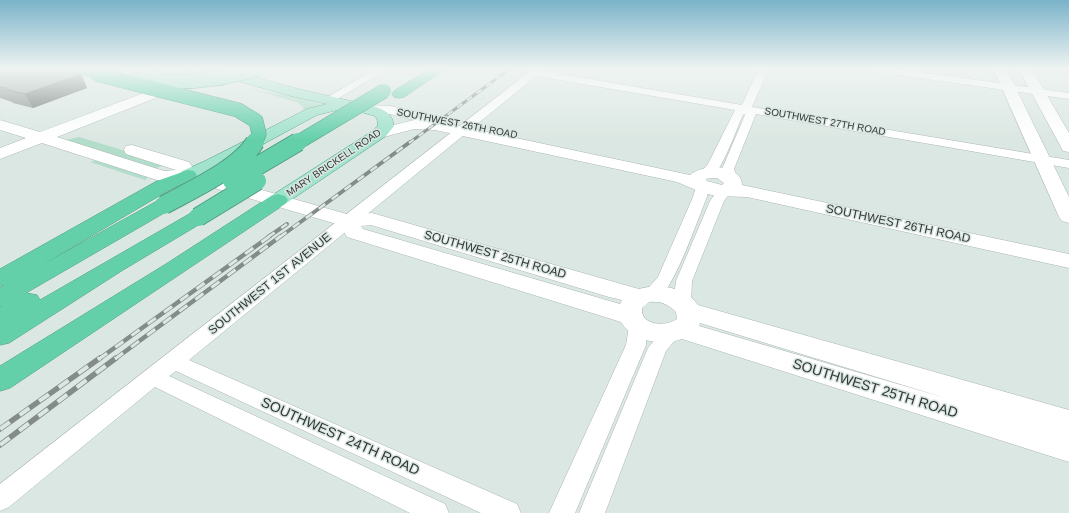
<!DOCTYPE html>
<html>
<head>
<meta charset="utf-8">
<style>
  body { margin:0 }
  canvas { display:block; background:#dbe7e2 }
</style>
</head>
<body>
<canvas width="1069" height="513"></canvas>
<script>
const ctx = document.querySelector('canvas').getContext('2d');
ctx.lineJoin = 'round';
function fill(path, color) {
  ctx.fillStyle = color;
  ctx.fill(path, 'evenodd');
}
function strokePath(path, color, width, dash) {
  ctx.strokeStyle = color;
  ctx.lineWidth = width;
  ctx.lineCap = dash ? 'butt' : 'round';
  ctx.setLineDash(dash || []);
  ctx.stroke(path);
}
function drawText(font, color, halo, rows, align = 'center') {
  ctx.font = font + ' Helvetica,sans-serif';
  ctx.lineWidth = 3;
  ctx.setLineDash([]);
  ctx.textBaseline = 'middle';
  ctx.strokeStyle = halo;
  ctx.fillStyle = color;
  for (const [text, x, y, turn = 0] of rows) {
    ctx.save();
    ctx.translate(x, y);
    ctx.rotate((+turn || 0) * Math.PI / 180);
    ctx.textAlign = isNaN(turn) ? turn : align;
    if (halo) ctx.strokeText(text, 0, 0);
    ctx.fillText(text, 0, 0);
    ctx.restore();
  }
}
fill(new Path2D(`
  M250,89l40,7 34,9 -20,5 -2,-4 -6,-4z
  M79,137l83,25 2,3 -10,4 -88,-29z
  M97,160l53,16 -5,4 -55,-18z`), '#b2ddcb');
const minor = new Path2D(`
  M377,68h12l-57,34 -4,1 -5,-3z
  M534,68h11l-3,3 200,34 17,-37h10l-17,39 317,53v8l-313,-54 -22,55 3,8 -2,3h-10l-3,-11 23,-54 -1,-1 -1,1c-6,12 -20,54 -30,60 -3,1 -7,1 -10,0l-2,-3 7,-8 27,-54 -199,-34 -347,284 328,144 4,9h-40l-305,-142 -7,5 276,128 4,9h-39l-255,-126 -146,120 -9,4v-27z
  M865,68h27l177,25v6l-199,-28z
  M702,182l5,1 2,3 -2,11c-9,21 -32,91 -49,101 -4,3 -8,1 -12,0l-3,-4 15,-17 35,-80 4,-14z
  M725,186l5,1 2,3 -8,11 -32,80 -1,22 -3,4 -6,2 -6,-2 -3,-4 3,-22 34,-80 10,-14z
  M638,319l7,2 2,5 -1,19 -71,168h-26l77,-168 3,-19 2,-5z
  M671,327l7,2 2,5 -14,17 -61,162h-26l69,-165 16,-19z`);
const secondary = new Path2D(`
  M993,68h13l63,129v26l-7,-2 -3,-4z
  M1018,68h13l38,65v19l-6,-1 -2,-4z
  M178,80l5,1 2,3 -2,3 -126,50 107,34 12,-1 -50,-16 -2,-4 2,-4 6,-1 57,17 6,9 155,44 22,-2 7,2 260,74c20,-6 47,-2 59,16l371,105v52l-387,-123c-21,7 -49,3 -61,-17l-274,-85 -7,-12 -153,-45 -24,1 -6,-1 -115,-37 -42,16v-11l26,-10 -26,-8v-10l40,12zM371,225l238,72 13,3 -2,4 -257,-75 -2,-3zM649,302c12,-1 19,2 27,10l1,7c-11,8 -37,7 -35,-11zM700,323l249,76 -250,-73z
  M368,105l22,1 40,9 3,3 -2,2 259,55c13,-12 52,-11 52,10l327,69v14l-322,-71 -30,-1 -14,-3 -26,-11 -242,-52 -21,-1 -34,9 -6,-2 -2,-3 2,-3 40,-10 -24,-6 -27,-2 -2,-3 2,-3zM710,178h7l7,5 -2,2 -15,-4 -1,-2z`);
const primary = new Path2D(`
  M152,68h29l43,11 2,3 -2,3 -5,1 -47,-12 -19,-3z
  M201,68h21l76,21 75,17c12,4 19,7 21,20l-8,10 -101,68 -7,2 -7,-2 -3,-4 3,-4 103,-66 4,-5 -1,-6 -2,-3 -29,-8 -29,7 -100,54 -23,10 -6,1 -6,-1 -3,-4 3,-4 23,-10 102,-52 20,-5 -36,-8 -89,-25z`);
const motorway = new Path2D(`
  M63,68h25l13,3 2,3 -2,3 -5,1 -32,-7z
  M432,68h15l-43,29 -5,1 -5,-1 -2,-3 2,-3z
  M188,170l6,1 3,4 -3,4 -23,10 -129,76 115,-64 7,-2 7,2 3,4 -3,4 -145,84 11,2 3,5 151,-87 7,-2 7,2 3,4 -3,4 -82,49 -114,73 -9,2v-38l2,-1h-2v-18l4,-3 -4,1v-17l157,-88z
  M278,194l7,2 3,4 -3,4 -275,184 -10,3v-25l166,-102 105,-68z`);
strokePath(minor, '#abb7b2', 1);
strokePath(secondary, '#abb7b2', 1);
strokePath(primary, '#529b81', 1);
strokePath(motorway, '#529b81', 1);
fill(minor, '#fff');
fill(secondary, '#fff');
fill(primary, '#a1e3cc');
fill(motorway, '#63d0aa');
const railFar3 = new Path2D(`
  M409,143l102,-75`);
const railFar2 = new Path2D(`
  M268,237l19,-13
  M280,237l130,-95`);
const railFar1 = new Path2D(`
  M99,359l171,-123
  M115,359l166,-123`);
const rail = new Path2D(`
  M0,429l100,-71
  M0,445l116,-87`);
strokePath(railFar3, '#848c89', 3);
strokePath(railFar2, '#848c89', 4);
strokePath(railFar1, '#848c89', 4.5);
strokePath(rail, '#848c89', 5.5);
strokePath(railFar3, '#dbe7e2', 2, [6]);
strokePath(railFar2, '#dbe7e2', 2.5, [8]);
strokePath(railFar1, '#dbe7e2', 3, [10]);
strokePath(rail, '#dbe7e2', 4, [12]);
const primaryBridge = new Path2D(`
  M131,79c45,6 86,3 129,-11`);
const motorwayBridgeFar1 = new Path2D(`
  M96,74l142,36 18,11 3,13 -4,9
  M297,143l87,-52`);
const motorwayBridge = new Path2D(`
  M232,181l66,-39
  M164,205c27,-15 76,-37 91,-63
  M198,217l59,-36`);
strokePath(primaryBridge, '#529b81', 15, []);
strokePath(motorwayBridgeFar1, '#529b81', 15, []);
strokePath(motorwayBridge, '#529b81', 20, []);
strokePath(primaryBridge, '#a1e3cc', 14);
strokePath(motorwayBridgeFar1, '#63d0aa', 14);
strokePath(motorwayBridge, '#63d0aa', 18);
fill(new Path2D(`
  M0,68l81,6 6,14 -54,20 -20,-5 -1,-1 -12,-4z`), '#88928e');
fill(new Path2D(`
  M81,74l6,14 -54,20 -8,-14z`), '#6f7774');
const building = new Path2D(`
  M0,68h58l23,6 -56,20 -20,-5 1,-1 -6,-1z`);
fill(building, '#9eaaa5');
strokePath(building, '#6f7774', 1);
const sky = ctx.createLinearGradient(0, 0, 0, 140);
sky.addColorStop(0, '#7ab3c9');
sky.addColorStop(0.49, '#eff4f2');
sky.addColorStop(1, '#eff4f200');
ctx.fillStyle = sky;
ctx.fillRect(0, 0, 1069, 140);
drawText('10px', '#333836', '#dbe7e2', [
  ["SOUTHWEST 27TH ROAD",825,122,10],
  ["SOUTHWEST 26TH ROAD",457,124,11],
  ["MARY BRICKELL ROAD",334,163,-34]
]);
drawText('12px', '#333836', '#dbe7e2', [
  ["SOUTHWEST 26TH ROAD",898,224,12],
  ["SOUTHWEST 25TH ROAD",495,255,16],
  ["SOUTHWEST 1ST AVENUE",270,284,-39]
]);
drawText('14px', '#333836', '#dbe7e2', [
  ["SOUTHWEST 25TH ROAD",875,389,17],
  ["SOUTHWEST 24TH ROAD",340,437,24]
]);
</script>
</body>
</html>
